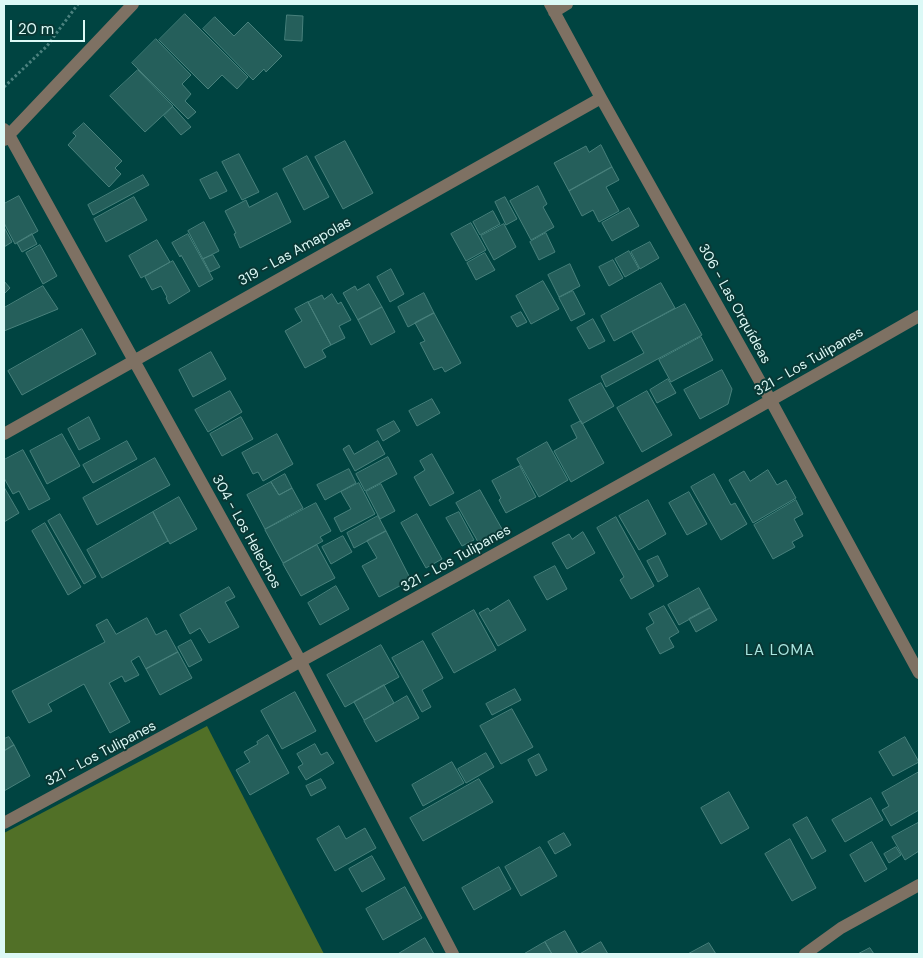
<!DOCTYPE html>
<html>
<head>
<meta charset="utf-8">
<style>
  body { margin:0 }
  #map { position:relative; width:923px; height:958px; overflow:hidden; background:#004441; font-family:"DM Sans",sans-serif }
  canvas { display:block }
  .frame { position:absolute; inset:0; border:5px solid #dcf9f6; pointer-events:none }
  .scale { position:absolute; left:10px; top:20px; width:75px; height:22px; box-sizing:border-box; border:2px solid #dcf9f6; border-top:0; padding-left:6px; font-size:15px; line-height:18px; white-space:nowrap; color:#dcf9f6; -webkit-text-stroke:4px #093835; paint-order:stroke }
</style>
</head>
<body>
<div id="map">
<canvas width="923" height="958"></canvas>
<div class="frame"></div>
<div class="scale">20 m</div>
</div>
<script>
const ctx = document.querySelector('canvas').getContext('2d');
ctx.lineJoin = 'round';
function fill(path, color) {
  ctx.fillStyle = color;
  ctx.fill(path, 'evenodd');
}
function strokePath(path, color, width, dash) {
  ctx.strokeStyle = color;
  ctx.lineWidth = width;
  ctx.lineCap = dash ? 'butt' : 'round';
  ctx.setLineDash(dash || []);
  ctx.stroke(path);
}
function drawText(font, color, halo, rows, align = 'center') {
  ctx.font = font + ' "DM Sans",sans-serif';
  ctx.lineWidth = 4;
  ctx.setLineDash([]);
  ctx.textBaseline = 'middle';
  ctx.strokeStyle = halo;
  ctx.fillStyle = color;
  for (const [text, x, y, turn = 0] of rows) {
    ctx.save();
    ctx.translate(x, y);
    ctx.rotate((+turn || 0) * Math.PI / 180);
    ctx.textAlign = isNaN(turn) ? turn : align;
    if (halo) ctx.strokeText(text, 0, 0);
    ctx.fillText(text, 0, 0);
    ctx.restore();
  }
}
fill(new Path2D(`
  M207,726l117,228h-320v-121z`), '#517027');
const building = new Path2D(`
  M185,14l63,63 -11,12 -15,-14 -14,14 -49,-49z
  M287,15l16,1 -1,25 -17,-1z
  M215,17l19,19 14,-14 34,34 -16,16 -2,-3 -11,11 -50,-51z
  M156,39l35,36 -9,9 9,10 -6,7 11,11 -8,7 -56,-56z
  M138,70l35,36 -28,26 -35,-36z
  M173,107l18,20 -10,8 -17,-19z
  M84,123l38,38 -7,7 6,6 -12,13 -41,-42 8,-9 -3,-3z
  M345,141l28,52 -30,16 -28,-52z
  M601,145l11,22 -43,24 -15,-28 32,-17 3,6z
  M239,154l20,38 -17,8 -20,-38z
  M307,156l22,41 -25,13 -21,-41z
  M612,167l7,13 -13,7 13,24 -20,11 -6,-12 -11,6 -13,-25z
  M217,172l10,19 -17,8 -10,-19z
  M143,175l6,10 -56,30 -5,-10z
  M538,186l9,18 -4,3 11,20 -23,13 -21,-39z
  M277,193l14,29 -51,26 -6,-14 2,-1 -11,-22 21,-11 3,7z
  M19,196l19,35 -23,13 -11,-21v-19z
  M134,197l13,23 -41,22 -12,-23z
  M505,197l12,22 -11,6 -11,-23z
  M629,208l10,18 -27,15 -10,-18z
  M493,211l7,13 -20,11 -7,-13z
  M204,222l15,29 -16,8 -15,-28z
  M471,223l15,27 -20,11 -15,-27z
  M504,224l12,23 -22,13 -13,-24z
  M4,227l8,15 -8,5z
  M546,233l9,19 -16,8 -9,-18z
  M32,234l5,10 -15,8 -5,-9z
  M188,234l25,45 -14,8 -18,-32 -1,2 -8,-14z
  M157,240l13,22 -29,16 -12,-22z
  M650,242l9,16 -19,11 -9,-17z
  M40,245l17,31 -14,8 -17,-31z
  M629,251l10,18 -14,8 -10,-18z
  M485,253l10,17 -19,10 -9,-17z
  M213,255l7,12 -10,5 -7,-13z
  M613,260l10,18 -14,8 -10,-19z
  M173,261l17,30 -21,13 -3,-6 1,-1 -6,-11 -9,4 -7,-13z
  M570,264l10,22 -21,11 -11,-22z
  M391,269l13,25 -14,8 -13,-25z
  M4,281l6,7 -6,6z
  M543,281l16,28 -28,15 -15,-28z
  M661,283l14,25 -61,33 -13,-25z
  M369,284l13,23 -24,13 -15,-27 12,-7 2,4z
  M43,286l15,23 -54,22v-23z
  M573,291l12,23 -14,7 -12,-23z
  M424,293l10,20 -26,14 -10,-20z
  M332,294l6,10 3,-2 10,18 -12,6 6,12 -14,7 -23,-43 14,-7 2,4z
  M308,302l23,43 -9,5 4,7 -21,11 -20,-37 17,-10 -7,-12z
  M685,304l17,31 -96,52 -5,-11 43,-23 -12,-21z
  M382,307l13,25 -24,13 -13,-25z
  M521,312l6,10 -10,5 -6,-10z
  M434,313l27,50 -16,9 -3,-5 -8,3 -14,-27 5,-2 -10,-18z
  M593,319l12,22 -16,8 -12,-21z
  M82,329l14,25 -74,41 -14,-24z
  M701,337l12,23 -42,22 -12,-22z
  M211,352l15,27 -33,18 -14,-27z
  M722,370l10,19 -4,15 -28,15 -16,-29z
  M668,379l8,14 -19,10 -7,-13z
  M601,383l13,23 -32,18 -13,-24z
  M230,391l12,21 -34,20 -13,-22z
  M647,391l25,44 -30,17 -25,-44z
  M432,399l8,14 -23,13 -8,-15z
  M89,417l11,22 -21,11 -11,-21z
  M241,417l12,22 -31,17 -12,-22z
  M394,421l6,10 -17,10 -6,-11z
  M581,421l23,42 -33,19 -17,-31 23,-13 -6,-12z
  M62,434l18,32 -33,18 -17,-33z
  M277,434l16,30 -30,17 -5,-9 -5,2 -11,-21z
  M127,441l10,18 -44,24 -10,-18z
  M378,441l7,13 -30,17 -12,-22 6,-4 5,9z
  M547,442l21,38 -29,17 -22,-38z
  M23,450l27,49 -21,11 -10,-19 -6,3 -9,-16v-18z
  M432,454l22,39 -24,13 -16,-29 11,-7 -5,-9z
  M388,457l9,17 -32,17 -9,-17z
  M155,458l15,27 -73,40 -14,-27z
  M520,466l16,31 -30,16 -7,-13 2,-2 -9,-17z
  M349,469l7,14 -31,17 -8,-15z
  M768,470l9,15 9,-5 10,18 -43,25 -24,-43 15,-9 6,10z
  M285,474l7,14 -13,7 -8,-13z
  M714,474l17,31 4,-2 12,21 -26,16 -30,-53z
  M271,482l8,13 13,-7 11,20 -38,21 -18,-34z
  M359,483l16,31 -34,18 -7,-14 17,-9 -10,-17z
  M381,484l14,27 -15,8 -14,-27z
  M4,487l15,26 -15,9z
  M480,490l22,39 -24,13 -22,-39z
  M689,492l18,32 -20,11 -18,-32z
  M179,497l18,32 -27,15 -17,-32z
  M648,500l18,34 -27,16 -20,-34z
  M796,500l7,14 -9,5 9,17 -11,6 3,5 -22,12 -19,-34z
  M316,503l15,28 -11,6 3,4 -40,22 -18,-33z
  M153,512l15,29 -66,37 -15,-28z
  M459,512l15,28 -12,6 -16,-28z
  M60,514l36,63 -12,7 -36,-63z
  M417,514l25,45 -16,9 -25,-45z
  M378,516l8,15 -32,17 -7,-15z
  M616,517l38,69 -23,13 -11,-19 4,-3 -27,-49z
  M45,523l36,64 -13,8 -36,-64z
  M386,531l25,49 -32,17 -17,-31 15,-8 -10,-17z
  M583,532l12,21 -28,16 -15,-26 17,-9 3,5z
  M343,536l9,16 -21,12 -9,-17z
  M317,545l18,33 -34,18 -18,-32z
  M658,556l10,20 -10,6 -11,-21z
  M555,566l12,23 -20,11 -13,-23z
  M336,586l13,23 -29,16 -12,-22z
  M229,587l6,10 -10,5 14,25 -30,16 -9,-15 -10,6 -10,-19z
  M699,588l11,20 -31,17 -11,-20z
  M509,600l17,30 -28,16 -19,-33 9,-5 2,3z
  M664,606l15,26 -10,6 5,9 -14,7 -14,-26 8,-5 -5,-9z
  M710,608l7,12 -21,12 -7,-13z
  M474,610l22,40 -42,23 -22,-39z
  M147,618l9,17 10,-5 12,22 -32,17 -7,-13 -8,5 8,14 -14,7 -3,-6 -13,7 21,39 -20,11 -26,-49 -36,20 4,7 -23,12 -17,-32 93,-49 -9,-17 11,-6 9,15z
  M191,640l11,20 -13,7 -11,-20z
  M423,641l20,37 -21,12 9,17 -9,5 -30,-54z
  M381,645l18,32 -54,30 -18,-32z
  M178,652l14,26 -32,17 -14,-26z
  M384,685l10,18 -30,17 -10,-18z
  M515,689l6,11 -29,15 -6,-11z
  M295,692l21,39 -34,18 -21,-38z
  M407,696l12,22 -43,24 -12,-21z
  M512,709l21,38 -32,17 -21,-38z
  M268,735l21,38 -39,22 -14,-25 14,-8 -6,-10 14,-8 -1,-2z
  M9,737l5,8 -10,6v-12z
  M905,737l14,25 -26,14 -14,-24z
  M315,744l6,11 6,-3 7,11 -28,17 -8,-13 5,-3 -6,-10z
  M14,745l16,31 -26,15v-40z
  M486,753l8,14 -28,16 -8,-14z
  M539,754l8,16 -11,6 -8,-16z
  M452,762l12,21 -41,23 -11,-21z
  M919,772v38l-28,16 -9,-16 7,-4 -7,-13z
  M321,779l5,9 -15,8 -5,-10z
  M479,779l14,23 -70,39 -13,-23z
  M729,792l20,36 -28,16 -20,-36z
  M871,798l12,22 -38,22 -13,-22z
  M807,817l19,34 -14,8 -19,-34z
  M918,823l1,2v26l-14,9 -13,-23z
  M339,826l7,13 19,-11 11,20 -41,23 -18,-32z
  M564,833l7,12 -16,9 -7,-12z
  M790,839l26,49 -24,13 -27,-47z
  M872,842l15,27 -22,13 -15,-27z
  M540,847l17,29 -36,20 -16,-29z
  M896,847l5,8 -12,8 -5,-9z
  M372,856l13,23 -23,13 -13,-23z
  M499,867l12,22 -37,21 -12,-22z
  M405,887l17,31 -39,22 -17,-31z
  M565,931l13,23h-26l-7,-12z
  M425,938l9,16h-36z
  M545,942l7,12h-28z
  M601,942l7,12h-28z
  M709,943l7,11h-28z
  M870,948l4,6h-16z`);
fill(building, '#255f5b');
strokePath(building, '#48817c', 1);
strokePath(new Path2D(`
  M4,87l43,-41 31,-42`), '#4b827f', 3, [2.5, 2.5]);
strokePath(new Path2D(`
  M550,4l51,94 170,303 148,272
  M554,12l13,-8
  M4,129l5,6 292,527 152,292
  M4,140l129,-136
  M4,434l597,-336
  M4,823c306,-166 613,-334 915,-507
  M805,954l36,-26 78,-43`), '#7e7163', 12);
drawText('14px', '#dcf9f6', '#093835', [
  ["319 - Las Amapolas",295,252,-29],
  ["306 - Las Orquídeas",734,304,61],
  ["321 - Los Tulipanes",809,362,-30],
  ["304 - Los Helechos",246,532,61],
  ["321 - Los Tulipanes",456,559,-29],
  ["321 - Los Tulipanes",101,754,-28]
]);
ctx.letterSpacing = '1px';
drawText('15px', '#aae6e0', '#093835', [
  ["LA LOMA",780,651]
]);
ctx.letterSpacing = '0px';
</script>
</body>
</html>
